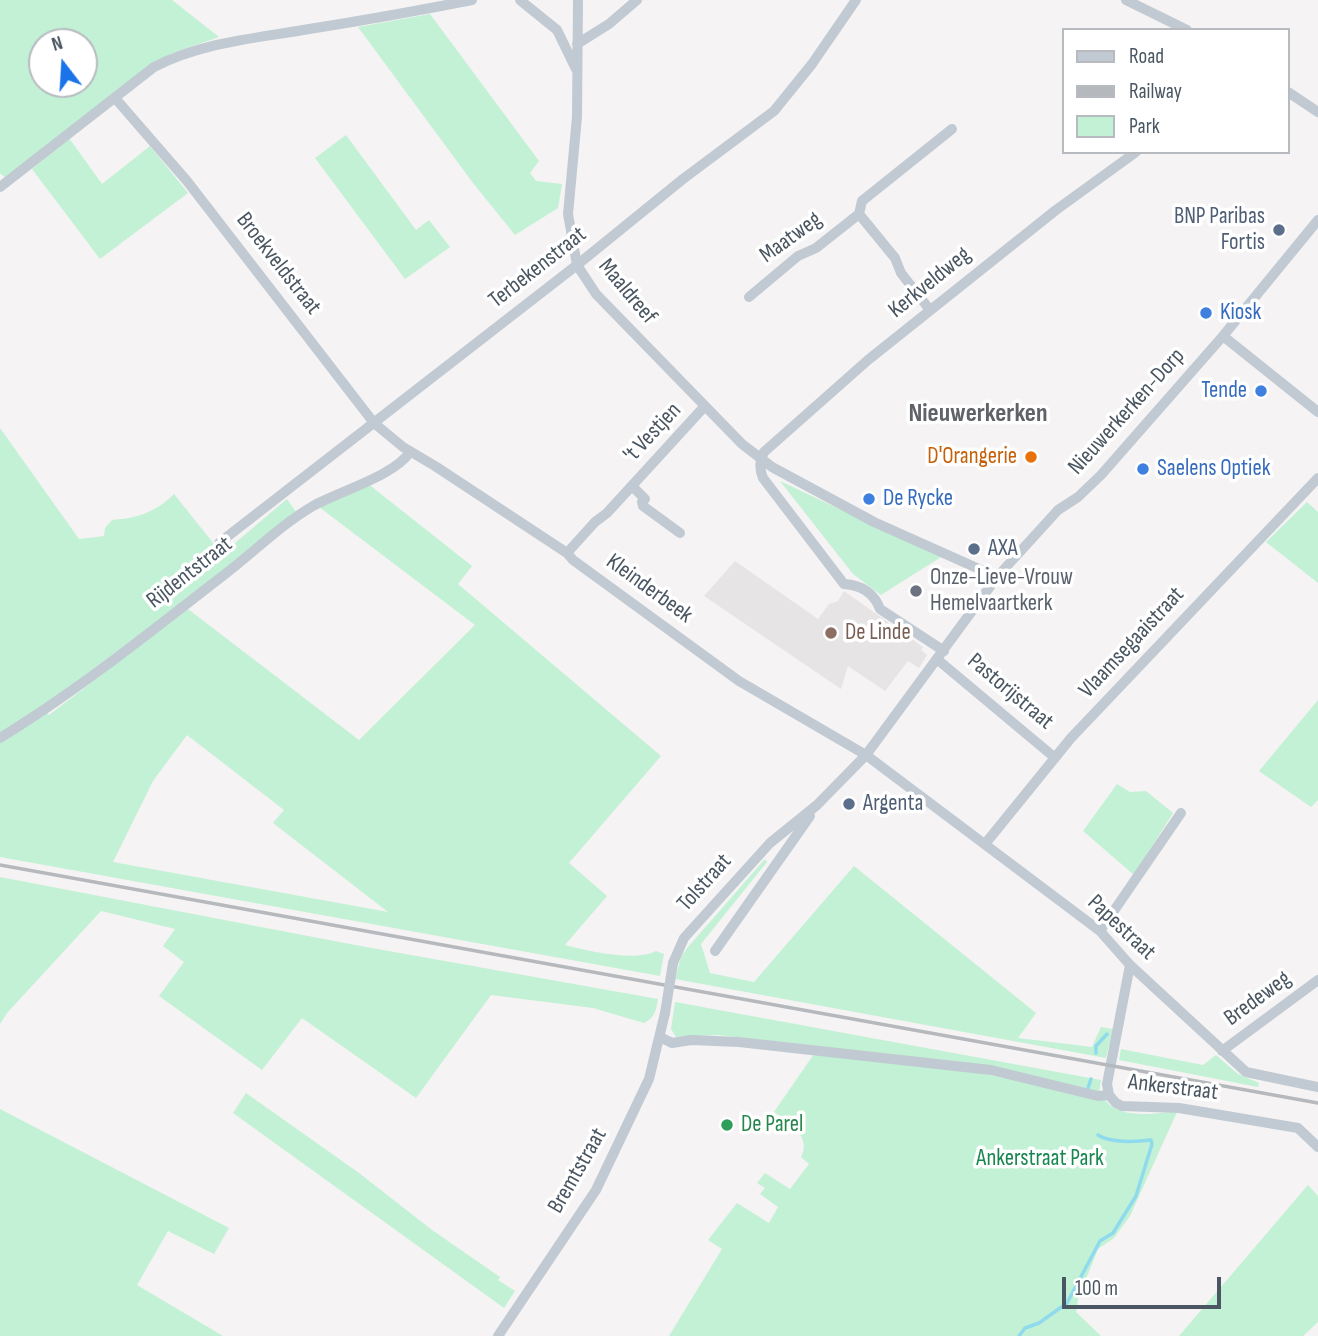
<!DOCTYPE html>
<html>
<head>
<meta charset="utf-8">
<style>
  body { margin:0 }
  #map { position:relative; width:1318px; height:1336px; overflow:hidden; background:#f5f3f3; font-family:"Sofia Sans Condensed",sans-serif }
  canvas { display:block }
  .legend { position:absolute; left:1062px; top:28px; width:228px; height:126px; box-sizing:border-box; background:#fff; border:2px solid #b7bbc0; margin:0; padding:9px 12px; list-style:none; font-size:21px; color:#4a5661 }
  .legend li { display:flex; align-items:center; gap:14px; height:35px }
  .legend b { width:35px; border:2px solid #b7bbc0 }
  .north { position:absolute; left:28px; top:28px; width:70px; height:70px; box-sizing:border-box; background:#fff; border:2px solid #b7bbc0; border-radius:50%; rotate:343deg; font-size:19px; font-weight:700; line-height:28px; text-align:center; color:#4a5661 }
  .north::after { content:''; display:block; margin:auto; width:24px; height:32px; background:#1a73e8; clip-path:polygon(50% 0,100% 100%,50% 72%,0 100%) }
  .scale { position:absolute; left:1062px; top:1277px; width:159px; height:32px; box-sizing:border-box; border:4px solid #4a5661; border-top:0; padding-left:9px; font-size:21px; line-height:24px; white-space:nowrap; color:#4a5661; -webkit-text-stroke:5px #fff; paint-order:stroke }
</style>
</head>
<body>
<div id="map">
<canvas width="1318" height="1336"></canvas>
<ul class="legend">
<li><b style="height:9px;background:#c1cad2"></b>Road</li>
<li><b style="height:9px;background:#b5b8bd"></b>Railway</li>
<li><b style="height:19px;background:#c3f1d5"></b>Park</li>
</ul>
<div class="north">N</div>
<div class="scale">100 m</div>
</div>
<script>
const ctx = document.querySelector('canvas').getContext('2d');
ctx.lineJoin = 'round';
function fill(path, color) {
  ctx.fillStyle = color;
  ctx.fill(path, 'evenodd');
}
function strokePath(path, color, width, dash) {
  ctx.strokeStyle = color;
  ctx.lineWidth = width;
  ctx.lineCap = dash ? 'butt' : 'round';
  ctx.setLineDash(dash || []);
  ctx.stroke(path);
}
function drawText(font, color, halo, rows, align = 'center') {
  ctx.font = font + ' "Sofia Sans Condensed",sans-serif';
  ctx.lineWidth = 7;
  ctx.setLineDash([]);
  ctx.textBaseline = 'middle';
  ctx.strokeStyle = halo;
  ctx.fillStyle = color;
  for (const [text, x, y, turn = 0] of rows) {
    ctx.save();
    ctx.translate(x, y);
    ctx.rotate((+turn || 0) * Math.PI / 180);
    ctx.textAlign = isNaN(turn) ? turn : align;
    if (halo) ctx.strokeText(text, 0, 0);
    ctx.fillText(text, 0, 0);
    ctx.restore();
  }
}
fill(new Path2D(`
  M735,561l83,58 11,-15 9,-3 6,-10 79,56 -2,3 6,5 -8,13 -11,-7 -23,30 -37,-25 -7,23 -137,-93z`), '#e6e4e5');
fill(new Path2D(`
  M0,0h172l47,37 -49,17 -163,125 -7,-6zM42,42h42v42h-42z
  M430,14l109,147 -9,12 6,8 26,3 -4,24 -43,27 -42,-52 -115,-156z
  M346,135l70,95 13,-10 21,27 -45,32 -90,-121z
  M69,138l33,46 48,-38 38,47 -88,66 -68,-90z
  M0,428l79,111 25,-3 1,-8 7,-8c26,-2 44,-8 62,-26l48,60 65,-55 9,13 -96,77 -158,118 7,8 139,-106 171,131 116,-115 -156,-118 48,-24 105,83 -14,18 203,172 -92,107 38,33 -42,49c24,6 70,17 91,6l8,3 -4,22 -660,-119zM187,735l97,75 -11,13 115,89 -275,-50 40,-81z
  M780,481l161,76 -60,38 -28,-21z
  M1307,502l11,10v71l-52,-41z
  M1318,700v100l-7,7 -52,-36z
  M1117,784l13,8 16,-1 27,22 -39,62 -51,-44z
  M765,859l2,3 -66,82 9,29 44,9 100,-116 182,147 -18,25 74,9 9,-20 12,2 -7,29 -431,-79 6,-22 7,-10z
  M0,877l355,68 303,54c-2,12 -3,18 -14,24l-51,-15 -102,-13 -75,103 -114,-80 -40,52 -103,-74 25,-34 -21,-16 12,-17 -74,-18 -94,102 -7,11z
  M675,1002l426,78 -2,13 -282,-47 -99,-11 -42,2 -5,-8z
  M1121,1049l82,16 13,-10 22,19 21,9 -1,4 -139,-27z
  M816,1051l164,22 124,26c16,21 49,14 73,13l-47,104 -16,22 -16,11 -20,50 -2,13 25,24h-432l53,-87 -14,-9 29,-37 32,20 9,-16 -18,-13 5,-6 -8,-5 8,-10 25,16 19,-25 -8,-7c11,-21 -12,-34 -27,-45z
  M246,1093l113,80 73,57 68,47 -2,3 17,11 -11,17 -271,-195z
  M0,1109l229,119 -15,26 -46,-23 -31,54 86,51h-223z
  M1308,1185l10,11v126l-15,14h-124z`), '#c3f1d5');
strokePath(new Path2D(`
  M1096,1053v-7l11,-12
  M1087,1091l4,-12
  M1019,1336l6,-8 14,-5 28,-20 33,-62 13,-8 23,-37 16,-52 -1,-4c-15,2 -41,3 -53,-5`), '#90daee', 3.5);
strokePath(new Path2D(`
  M520,0l37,30 19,39
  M578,0l-1,117 -9,97 9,51 19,29 146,150 30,23 102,55 123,55
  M1126,0l61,30
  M577,44l32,-20 28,-24
  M1288,92l30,20
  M115,98l72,83 187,242 29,24 32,19 132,87 6,7 166,121 127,74 234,176 30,34 116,107 72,15
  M0,187l154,-120c47,-24 97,-28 149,-37 57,-9 113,-19 169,-30
  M749,297l49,-41 18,-8 43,-34
  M930,310l-29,-37 -6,-15 -36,-44 3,-13 90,-72
  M1223,336l95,76
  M632,486l13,13 -3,3 1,4 37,27
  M219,543l358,-278 106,-86 91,-68 38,-47 44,-64
  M567,553l28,-31 12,-9 97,-106
  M944,651l-64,-42c-6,-16 -19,-24 -36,-25l-81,-106c-4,-9 -3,-18 1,-26l104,-92 188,-150 80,-58
  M938,660l116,97
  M0,738c77,-47 149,-105 220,-160 32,-24 59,-52 93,-72 27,-15 81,-30 97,-54
  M985,844l86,-106 247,-260
  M1100,931l81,-118
  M715,951l95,-135
  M673,963l11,-25 86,-95 47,-38 49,-50 131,-178 61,-67 20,-13 23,-22 122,-139 95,-116
  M1130,965l-23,119 2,11 7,8 6,3 57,2 119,20 20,19
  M660,1037l12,6 19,-3 48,2 252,28 107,26 11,-1
  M1222,1051l96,-71
  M498,1336l98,-146 53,-111 16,-66`), '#c1cad2', 10);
strokePath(new Path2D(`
  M0,865l1318,238`), '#b5b8bd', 3.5);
strokePath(new Path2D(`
  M665,1013l8,-50`), '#c1cad2', 10);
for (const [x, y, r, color] of [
  [1279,230,7,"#5c6f8a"],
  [1206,313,7,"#3f7fe0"],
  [1261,391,7,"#3f7fe0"],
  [1031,457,7,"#e8710a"],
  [1143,469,7,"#3f7fe0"],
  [869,499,7,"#3f7fe0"],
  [974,549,7,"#5c6f8a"],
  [916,591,7,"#6b7280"],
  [831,633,7,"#8d6e63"],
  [849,804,7,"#5c6f8a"],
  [727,1125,7,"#2e9e5b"]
]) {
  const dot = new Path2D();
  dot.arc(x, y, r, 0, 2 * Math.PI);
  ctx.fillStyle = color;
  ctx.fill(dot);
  strokePath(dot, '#fff', 2.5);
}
drawText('23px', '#4e5e75', '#fff', [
  ["BNP Paribas",1265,217,"right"],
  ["Fortis",1265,243,"right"],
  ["AXA",988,549],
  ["Argenta",863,804]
], 'left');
drawText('23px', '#4a5661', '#fff', [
  ["Maatweg",791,238,-36],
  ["Broekveldstraat",278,264,52],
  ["Terbekenstraat",538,268,-38],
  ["Kerkveldweg",930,283,-39],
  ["Maaldreef",627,292,50],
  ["Nieuwerkerken-Dorp",1127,412,-48],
  ["'t Vestjen",653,433,-47],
  ["Rijdentstraat",190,573,-38],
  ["Kleinderbeek",649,589,36],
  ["Vlaamsegaaistraat",1132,643,-47],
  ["Pastorijstraat",1010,692,40],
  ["Tolstraat",705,883,-48],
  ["Papestraat",1121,928,43],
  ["Bredeweg",1258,999,-36],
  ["Ankerstraat",1173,1088,7],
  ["Bremtstraat",578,1171,-60]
]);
drawText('23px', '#366cbe', '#fff', [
  ["Kiosk",1220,313],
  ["Tende",1247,391,"right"],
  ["Saelens Optiek",1157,469],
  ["De Rycke",883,499]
], 'left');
drawText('23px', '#c56008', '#fff', [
  ["D'Orangerie",1017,457]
], 'right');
drawText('23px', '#5b616d', '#fff', [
  ["Onze-Lieve-Vrouw",930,578],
  ["Hemelvaartkerk",930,604]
], 'left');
drawText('23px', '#785e54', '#fff', [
  ["De Linde",845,633]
], 'left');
drawText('23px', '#27864d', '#fff', [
  ["De Parel",741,1125]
], 'left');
drawText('23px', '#17864f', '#fff', [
  ["Ankerstraat Park",1040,1159]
]);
drawText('bold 26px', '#5f6368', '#fff', [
  ["Nieuwerkerken",978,414]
]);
</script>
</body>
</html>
